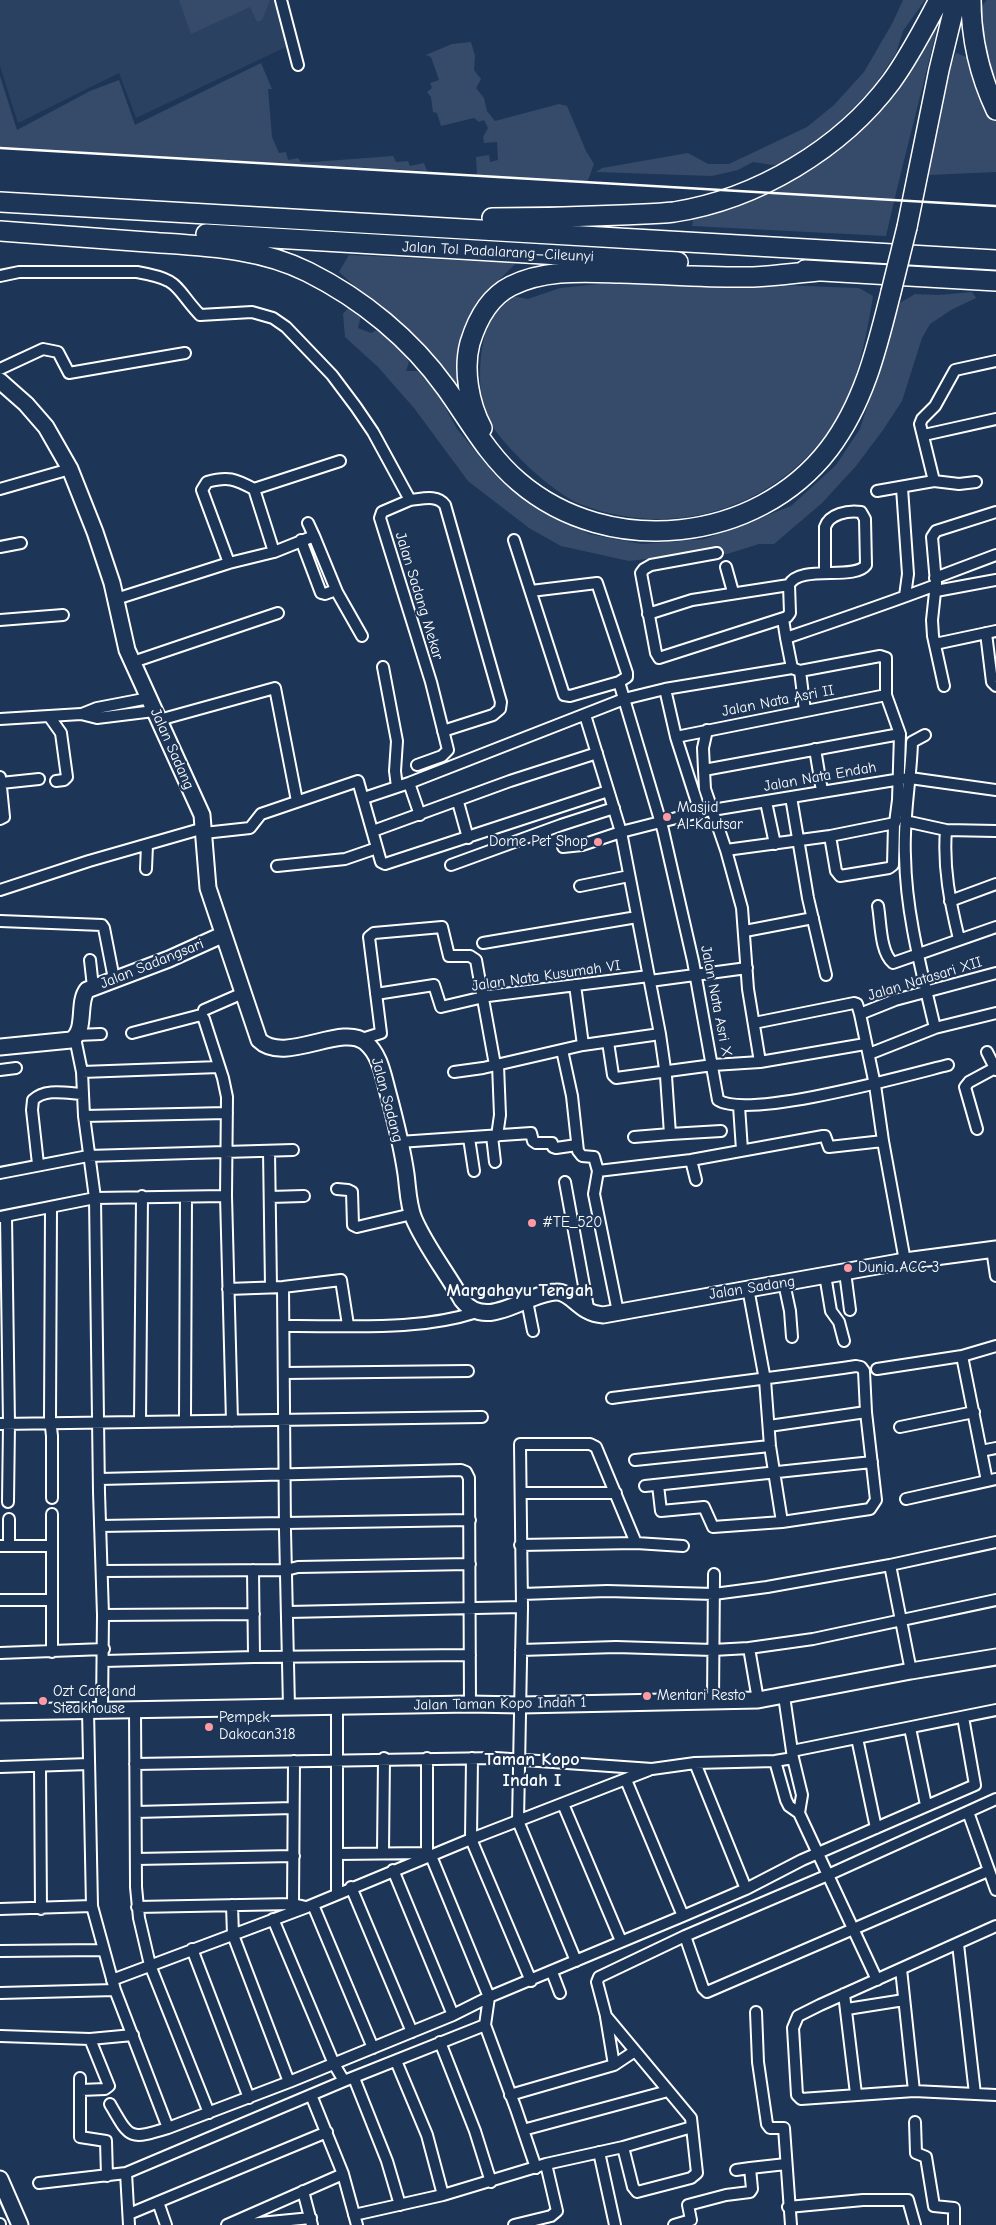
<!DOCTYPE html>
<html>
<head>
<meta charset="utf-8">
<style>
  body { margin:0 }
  canvas { display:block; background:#1d3557 }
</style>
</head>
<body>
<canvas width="996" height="2225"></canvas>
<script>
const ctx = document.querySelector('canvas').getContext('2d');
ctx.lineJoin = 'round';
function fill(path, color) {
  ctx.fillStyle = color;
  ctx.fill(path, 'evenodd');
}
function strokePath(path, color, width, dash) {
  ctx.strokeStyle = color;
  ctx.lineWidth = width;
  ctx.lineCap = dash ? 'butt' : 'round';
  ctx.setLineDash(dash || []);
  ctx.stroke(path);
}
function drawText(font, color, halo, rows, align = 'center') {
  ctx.font = font + ' "Comic Neue",sans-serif';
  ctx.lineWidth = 4.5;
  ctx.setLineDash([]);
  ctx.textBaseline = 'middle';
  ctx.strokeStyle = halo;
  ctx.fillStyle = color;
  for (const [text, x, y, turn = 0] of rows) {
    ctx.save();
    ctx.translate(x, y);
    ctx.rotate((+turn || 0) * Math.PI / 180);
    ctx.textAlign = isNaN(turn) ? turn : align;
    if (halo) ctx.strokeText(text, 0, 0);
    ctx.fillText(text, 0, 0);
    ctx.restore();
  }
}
fill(new Path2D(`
  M0,0h277l11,46 -152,72 -17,-45 -101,50 -18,-57z`), '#2a4161');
fill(new Path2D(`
  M179,0h91l-8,20 -5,2 -7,-15 -59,27z
  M903,0h22l-22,31 -7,22 -22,34 -34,34 -52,42 -15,2 -20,-3 -15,8 -26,6 -116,-4 6,-4 86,-15 20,11h21l78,-37 27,-22 30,-33 29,-50z
  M987,0h9v87l-16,-53 1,-27z
  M932,23l6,1c-17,71 -36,141 -52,212l-194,-10 2,-12 149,-76z
  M471,42l4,14 -1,14 7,9 -5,9 8,10 3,13 8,10 64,-17 8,2 19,45 8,13 -7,19 -110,-8 -1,-18 13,-2 1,7 8,-2 -1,-18 -13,1 -1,-6 5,-9 -4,-8 -5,2 -5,-4 -33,8 -4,-13 -4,-1 -2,-15 -4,-5 5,-4 -2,-5 9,-3 -8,-23 -5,-2 26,-11z
  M956,53l13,5 27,63v51l-68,3 19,-101z
  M261,63l11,26h-4l4,48 7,16 7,-1 2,8 10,-2 3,4h12l80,-6 3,6 12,-1 2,5 14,-3 3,8 -427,-23v-72l17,54 73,-39 29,-11 16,45z
  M349,255l167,8c-43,42 -66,69 -53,132l-53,-60 -71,-63z
  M722,283l137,5 14,8c-5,32 -16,89 -32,116 -53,92 -162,131 -261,92 -26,-10 -77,-58 -91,-83 -13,-24 -11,-76 1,-100 5,-9 16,-17 22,-25l16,3 32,-11 40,-4z
  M972,292l4,6 -25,12 -21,14 -8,14 -20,63 -19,29 -27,36 -34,37 -48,41h-15l-32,10 -46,1 -52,6 -68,-15 -32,-18 -61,-47 -54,-73 -36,-41 -33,-30 -2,-23 6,-7 12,8 -3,13 13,5 9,-5 19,16 10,18 -3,9h11l13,8 27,50 39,47 33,24 60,34 53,10 63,-5 86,-33 45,-41 24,-36 40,-126 15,-9 24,1z`), '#364b69');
strokePath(new Path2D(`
  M0,2201l11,24`), '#a0aab8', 2.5);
const street = new Path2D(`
  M281,0l17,65
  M0,276l19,-4h118c45,8 36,14 63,43l52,-3 21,6 13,9 46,48 24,32 17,25 37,68 -28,12 -2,6 51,164 17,68 -6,6 -25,9
  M0,369l43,-20 15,3 11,21 116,-20
  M924,435l72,-16
  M934,481l25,3 17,-2
  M902,488l6,86 -3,22
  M0,489l70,-20
  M254,489l86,-28
  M877,491l57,-10 -14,-57 2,-5 13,-13 20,-36 41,-9
  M410,500c12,-1 27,-6 35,5l56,197 -1,7 -7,6 -50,16
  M314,536l23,56 25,44
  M301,540l20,53 4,1 11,-4
  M514,540l50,155 6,1 49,-14 8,-5v-4l-30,-90 -66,8
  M0,547l21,-4
  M717,553l-66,12 -7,4 -3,4 15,80 3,5 128,-41 3,-4 -1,-28
  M229,563l-27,-73 5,-8c21,-6 28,-3 47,7l20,63
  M726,567l7,25
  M935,578l61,-23
  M936,591l60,-11
  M116,599l113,-36 45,-11 40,-16 -6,-13
  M648,614l44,-14 97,-15c10,-21 66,-4 77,-20l-1,-46 -4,-7c-13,-2 -32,2 -36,15v45
  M783,619l3,19c50,-17 100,-34 150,-53
  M0,620l63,-5
  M986,633l6,49 4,4
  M786,638l6,30 8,3 5,40
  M935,644l61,-13
  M133,662l145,-49
  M383,667l14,74 -2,30 2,16
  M619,682l44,148 30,131 25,139c30,20 190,-25 230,-35
  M944,686l-11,-50 -1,-16 4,-37 -4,-46 4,-6 60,-19
  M665,689l11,48 24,75
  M82,714l15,-6 52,-10
  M585,715l36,117 39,202 6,42 4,58 -36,3
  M49,716l12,17 6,44 -3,3 -8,1
  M0,719l81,-5 16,4 57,-7
  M159,720l116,-32 22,113
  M925,735l-13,7c-1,38 -9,76 -7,114 1,59 17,116 30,172
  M676,737l210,-42
  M815,749l7,42
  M704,770l-1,-22 4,-18
  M0,777l4,40 -4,2
  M1,783l38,-4
  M409,783l11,32
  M791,797l17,101 18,77
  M364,798l45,-15 215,-84 41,-10 127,-21
  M458,802l10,36
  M766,802l9,42
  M905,821l41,9 50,1
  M946,830c-3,38 4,72 13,109
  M373,831l137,-50 87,-28
  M204,833l46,-5 11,-14 97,-33 23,81 4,2 223,-73
  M830,836l6,35 4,5 49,-8 4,-3 1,-41
  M563,847l19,-2 39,-13 79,-20 201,-33 9,-1 86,12
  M726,850l104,-14 65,-13 3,-23 2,-66 -14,-39v-37l-6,-2 -80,15
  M451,865l110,-40 53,-17
  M277,866l68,-7 32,-11
  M146,869l1,-24
  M580,886l49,-10
  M0,890l89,-29 115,-33
  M950,901l46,-17
  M878,906c3,17 2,46 15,57l103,-36
  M0,921l102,4 2,3 10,51
  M745,931l68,-13
  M483,943l154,-26
  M90,960l3,27
  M650,981l97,-13
  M575,985l8,60 77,-11
  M376,994l58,-9 7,22 47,-11 161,-20
  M204,1010l39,-17
  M860,1014l15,71 8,56 22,120
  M754,1023l100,-20 3,1 3,10 35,-14 101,-27
  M132,1033l69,-18 3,4 19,59 4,19 -1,99 6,225
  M77,1035l24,-1
  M75,1038l7,34 2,44 11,82 4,294 4,123 -1,94
  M362,1039l19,-6 -12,-96 5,-4 68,-6 7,29h21l6,4 19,105
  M608,1042l5,33 3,3 97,-13 47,-3 105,-18
  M562,1050l10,46 6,55 4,5 12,1 4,14 -4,23 24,118
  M987,1052l9,18
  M869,1054l66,-26 61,-15
  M760,1062l-12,-73 -6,-81 -16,-58 -21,-61 -1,-19 196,-36
  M0,1070l16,-2
  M82,1072l137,-5
  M454,1072l29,-4 100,-23
  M739,1106l3,44
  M84,1116l143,-3
  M977,1129l-12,-42 4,-5 26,-14
  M670,1134l51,-3
  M492,1136l3,26
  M497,1136l3,-21 -2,-50
  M469,1138l5,33
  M399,1142l132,-9 2,8 3,2h16l1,4 3,1 21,-3
  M269,1151l2,136
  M691,1160l5,20
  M38,1164l-6,-54 1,-10c12,-12 33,-7 49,-6
  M598,1171l93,-11 132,-24h2l4,11 54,-6
  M0,1173l88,-17 205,-6
  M565,1182l24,131
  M337,1189l11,1 4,2 1,33 4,2 55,-13
  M270,1197l34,-1
  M51,1208l-1,211 2,17v62
  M6,1216l3,208 -1,78
  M0,1217l95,-19 131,-2
  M992,1249l4,27
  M845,1272l5,38
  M825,1275l6,36 8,11 5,19
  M784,1283l6,28 2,26
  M283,1287l2,243 4,177
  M748,1288l17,92 5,66 12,76
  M228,1289l55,-2 58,-7 7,45
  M527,1301l6,30
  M284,1326c64,-1 131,6 193,-14
  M962,1356l25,125
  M877,1369l85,-13 34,-10
  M285,1373l183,-2
  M612,1398c82,-11 163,-20 244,-32l5,1 3,4 2,41 10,88 -6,9 -88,13 -69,5 -9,-20 -43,4 -3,-26
  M185,1420l1,-223
  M140,1421l2,-225
  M0,1424l482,-7
  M769,1426l97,-14
  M900,1427l74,-15
  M981,1451l15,-3
  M635,1460l135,-14
  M100,1479l361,-9 5,2 3,6 1,226
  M645,1486l227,-24
  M521,1493h95
  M906,1499l90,-20
  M52,1514v138
  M100,1526l370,-6
  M520,1545l116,-2 47,3
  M0,1546h52
  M9,1546v-27
  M890,1565l21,106
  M253,1570l1,87
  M102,1571l184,-1 12,-3 172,-3
  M522,1594l85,-3 107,3 53,-7 123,-22 106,-23
  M0,1600h51
  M288,1612l234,-5
  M103,1615l151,-1
  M749,1648l9,52
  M521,1650l95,-3 97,3 36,-2 64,-9 183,-39
  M0,1653l104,-4
  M104,1661l150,-4 216,-2
  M713,1702l1,-128
  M337,1706v188
  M135,1709l1,178 3,31 11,47 59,148
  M88,1710l4,196 23,84 53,138
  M910,1728l16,77
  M857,1738l19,90
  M792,1751l204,-41
  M472,1758l-1,81 60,142
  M793,1758l9,37 -3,18
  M775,1761l11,39 3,6 10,7 78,167
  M695,1763l51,126
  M135,1764l361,-6 156,11 43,-6 80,-2 18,-3 -9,-62
  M40,1766l1,143
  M0,1767l89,-3
  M626,1780l57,136
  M563,1804l58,137
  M136,1812l157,-4
  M968,1812l28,78
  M383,1852l1,-94
  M427,1853v-95
  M136,1859l158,-3
  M393,1870l60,145
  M351,1887l61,145
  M293,1904l1,-143
  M232,1905l1,30 56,147
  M313,1905l60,143
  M137,1907l156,-3 13,3
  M0,1909l92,-3
  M273,1919l61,145 10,17
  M996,1926l-176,79 -22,11 -5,12 4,67 4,4 113,-8 82,4
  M685,1936l18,52 4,4 281,-121
  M958,1944l17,150
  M192,1949l57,149
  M0,1951l103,-1
  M576,1961l-58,-140 4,-214 -2,-163h70l6,3 40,96
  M901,1969l13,122
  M552,1972l8,21
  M112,1980l195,-73 164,-68 178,-69
  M0,1993l115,-3
  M844,1994l12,100
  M847,2009l57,-9
  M756,2012l2,50 9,62 3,4h14l7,97
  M606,2017l8,48
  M485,2025l31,84 20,59
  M0,2036l90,3 43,-4
  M440,2042l35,89 16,51
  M396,2061l31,74 16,60
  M80,2078v59l26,4 1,35
  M354,2078l33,83 13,44
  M81,2090l24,-1 4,-3 -19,-47
  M311,2095l32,79 14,51
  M510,2095l104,-30 21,-14
  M110,2104c20,35 19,36 58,24l121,-46 164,-67 36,-18 194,-81 63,-27 56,-29 173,-75 -12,-68
  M915,2122l1,31 10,4 8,49 20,2v17
  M523,2130l145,-39
  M623,2147l10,40 4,5 54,-14 6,-5 -6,-55 -85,-102 -9,-34 2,-5 86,-41 143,-61 168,-76
  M599,2152l16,73
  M736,2170l14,-2
  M126,2173l3,52
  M39,2183l87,-10 218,-92 141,-56 4,-28 -58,-141 -4,-3 -90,1
  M303,2191l9,34
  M158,2202l8,23
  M788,2207l75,-7h45l7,25
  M129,2214l198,-82
  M354,2215l89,-20 103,-31 77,-17 69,-20
  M0,2224v1
  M227,2225l116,-51
  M239,2225l72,-7
  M514,2225l37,-9 6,-5 -11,-47
  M674,2225l17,-5 -3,-15 38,-10 24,-3 2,-3 -2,-21 36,-4`);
const secondary = new Path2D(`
  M0,381l26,23 20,23 24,42 25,63 17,51 15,67 75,165 6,73 51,152c25,25 83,-17 106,2 15,12 18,33 23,51 7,26 14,54 18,81 2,15 2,31 8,45 12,28 33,54 48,81 25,32 64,-7 94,-8 16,-1 23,22 47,23l302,-54 91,-12
  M0,1047l71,-7c16,-9 6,-37 16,-50l82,-31 53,-24
  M0,1712l470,-8 51,1 237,-5 153,-29 85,-14
  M0,2179l20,46`);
const highway = new Path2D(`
  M971,0c0,38 9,76 25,110
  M0,202l996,58
  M492,218c43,0 86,-1 129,-3 18,-1 36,-1 53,-3 83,-13 167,-63 217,-130 19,-26 33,-54 48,-82
  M907,227l32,-157 17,-70
  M0,231c49,4 98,7 147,11 55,4 112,5 161,30 54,27 103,67 138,116 23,32 42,68 73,94 90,77 238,61 310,-33 35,-46 48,-101 62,-157
  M206,234l472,28
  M805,270l191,11
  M482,428c-13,-24 -19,-59 -12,-85 7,-23 19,-46 41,-57 34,-17 73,-14 109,-13 44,1 89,5 133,4 22,-1 43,-4 65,-6`);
strokePath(street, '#fff', 14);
strokePath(secondary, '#fff', 19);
strokePath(highway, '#fff', 22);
strokePath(street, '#1d3557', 10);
strokePath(secondary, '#1d3557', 15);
strokePath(highway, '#1d3557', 19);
strokePath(new Path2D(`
  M0,148l996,58`), '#fff', 2.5);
const highwayBridge = new Path2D(`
  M891,292l16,-65`);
strokePath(highwayBridge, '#fff', 22, []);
strokePath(highwayBridge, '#1d3557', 19);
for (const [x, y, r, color] of [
  [667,817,5,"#ff9aa2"],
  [598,842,5,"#ff9aa2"],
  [532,1223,5,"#ff9aa2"],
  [848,1268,5,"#ff9aa2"],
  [647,1696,5,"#ff9aa2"],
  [43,1701,5,"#ff9aa2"],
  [209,1727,5,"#ff9aa2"]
]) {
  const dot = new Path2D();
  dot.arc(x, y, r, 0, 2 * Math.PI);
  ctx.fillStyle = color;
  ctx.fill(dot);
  strokePath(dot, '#1d3557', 2);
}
drawText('15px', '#fff', '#1d3557', [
  ["Jalan Tol Padalarang–Cileunyi",498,252,3],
  ["Jalan Sadang Mekar",419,596,73],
  ["Jalan Nata Asri II",778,701,-11],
  ["Jalan Sadang",172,749,66],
  ["Jalan Nata Endah",820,777,-10],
  ["Jalan Sadangsari",152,964,-22],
  ["Jalan Nata Kusumah VI",546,976,-8],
  ["Jalan Natasari XII",925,979,-17],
  ["Jalan Nata Asri X",716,1001,79],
  ["Jalan Sadang",387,1100,75],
  ["Jalan Sadang",752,1288,-9],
  ["Jalan Taman Kopo Indah 1",500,1704,-1]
]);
drawText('15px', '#fff', '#1d3557', [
  ["Masjid",677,808],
  ["Al-Kautsar",677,825],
  ["Dome Pet Shop",588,842,"right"],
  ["#TE_520",542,1223],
  ["Dunia ACC 3",858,1268],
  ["Ozt Cafe and",53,1692],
  ["Steakhouse",53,1709],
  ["Mentari Resto",657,1696],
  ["Pempek",219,1718],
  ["Dakocan318",219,1735]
], 'left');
drawText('bold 18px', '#fff', '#1d3557', [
  ["Margahayu Tengah",520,1291],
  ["Taman Kopo",532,1760],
  ["Indah I",532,1781]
]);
</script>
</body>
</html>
